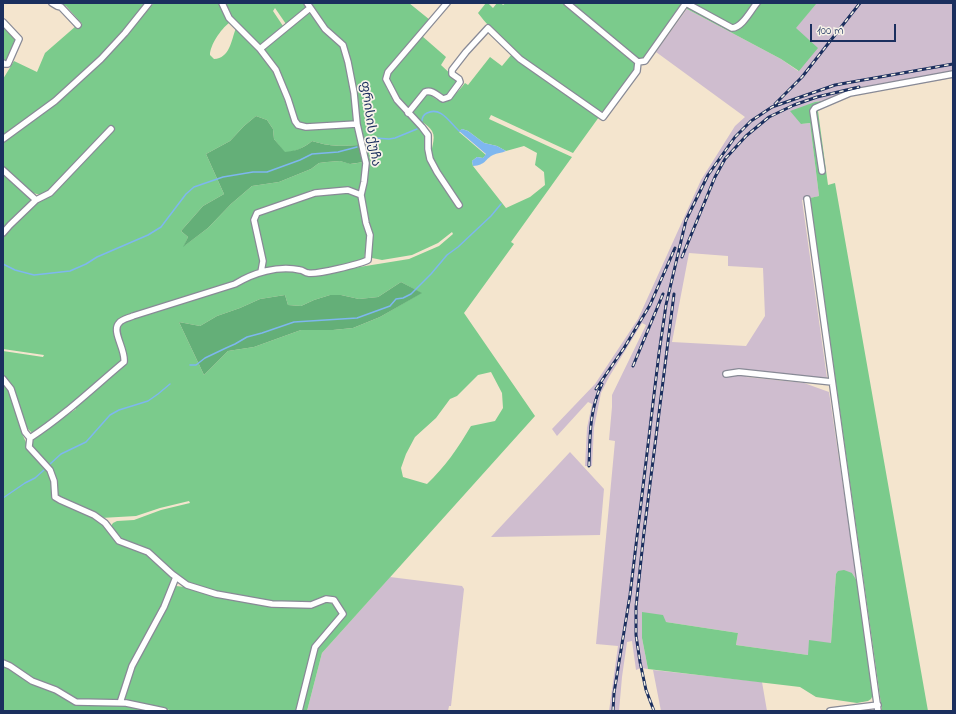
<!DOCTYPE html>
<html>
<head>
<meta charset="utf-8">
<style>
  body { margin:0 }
  #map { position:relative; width:956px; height:714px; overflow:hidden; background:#f4e5ce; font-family:"Indie Flower",sans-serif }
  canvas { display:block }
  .frame { position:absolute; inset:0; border:4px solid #1b2f5e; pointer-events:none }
  .scale { position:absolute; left:810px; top:24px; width:86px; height:18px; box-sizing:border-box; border:2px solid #1b2f5e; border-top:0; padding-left:5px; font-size:12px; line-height:14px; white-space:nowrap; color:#1b2f5e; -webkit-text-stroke:3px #f7f3e8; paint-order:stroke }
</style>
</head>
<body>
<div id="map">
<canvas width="956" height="714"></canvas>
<div class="frame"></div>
<div class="scale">100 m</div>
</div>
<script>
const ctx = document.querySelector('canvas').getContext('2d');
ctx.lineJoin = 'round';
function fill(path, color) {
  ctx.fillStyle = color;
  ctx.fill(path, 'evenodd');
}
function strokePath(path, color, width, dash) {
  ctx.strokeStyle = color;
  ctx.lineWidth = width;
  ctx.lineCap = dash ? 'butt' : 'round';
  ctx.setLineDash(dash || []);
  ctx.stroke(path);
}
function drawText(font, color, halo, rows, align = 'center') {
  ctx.font = font + ' "Indie Flower","Noto Sans Georgian",sans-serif';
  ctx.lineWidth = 3.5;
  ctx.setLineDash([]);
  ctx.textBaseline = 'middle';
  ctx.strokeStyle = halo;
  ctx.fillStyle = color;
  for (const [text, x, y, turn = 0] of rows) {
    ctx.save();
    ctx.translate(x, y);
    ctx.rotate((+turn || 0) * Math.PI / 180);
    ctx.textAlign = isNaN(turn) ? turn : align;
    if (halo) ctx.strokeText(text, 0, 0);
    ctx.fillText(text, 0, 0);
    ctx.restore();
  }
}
fill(new Path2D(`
  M817,3h136v75l-138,24 -14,22 9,-1 9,73 -17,4 25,178 -81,-7v6l58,6 25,9 28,189 -5,-8 -16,1 -5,69 -23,12 -72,-10 2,-12 -72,-11 -24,16 6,31 -7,-1 -5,2 -4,-29 -5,1 -5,35 -3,34h-10l9,-65 -22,-2 19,-203 -6,-1 3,-33v-12l34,-70 -4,-2 -33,54 -8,16 -7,35 -2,38h-7l2,-38 5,-24 -4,-2 -31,34 -5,-7 43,-45 43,-65 63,-139 34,-54 10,-9 -89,-65 31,-43 94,50 17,12 -3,-43zM689,253l39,3v10l35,2 2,48 -19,30 -74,-4z
  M570,452l34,37 -4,46 -109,2z
  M390,577l72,9 2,3 -13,117h-2l-1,5h-141l15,-58z
  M653,670l109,12 5,29h-106z`), '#cfbdcf');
fill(new Path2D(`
  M57,3h90l-21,27 -31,32 -40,38 -52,36v-57l11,-18 23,11 8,-19 31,-27 2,2 4,-4 -16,-18z
  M154,3h65l10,20c-8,6 -19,22 -19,32l4,4c16,-1 17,-18 22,-31l22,23 9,13 8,9 18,51 5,4 55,-1 3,2 4,16c-20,1 -28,2 -48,-4 -8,7 -16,10 -27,12l-11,-14 -1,-10 -6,-9 -11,-4 -12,10 -14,15 -24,13 18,40 -21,12 -22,25 7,6 -4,9 24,-18 23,-24 21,-18 27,-4 32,-13 8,-6 8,-1 13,-1 11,3 13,-2 -4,28h-48l-58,25c-4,18 8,33 6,53l-25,15 -116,37c-11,8 1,23 3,32 1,4 0,7 0,10l-74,61 -16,10 -4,-4 -2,-3 -15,-39 -8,-11v-25l40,6 1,-2 -41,-6v-113l8,-10 26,-24 14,-9 60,-59 -3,-2 -61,60 -7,3 -10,-3 -27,-25v-26c18,-13 37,-25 55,-40 36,-29 66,-63 96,-98z
  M224,3h81l1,6 -20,15 -11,-16 -2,3 10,15 -23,19 -24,-20 -5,-7z
  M309,3h100l21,17 -43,50 -4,8 4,11 12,17 23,25 3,7 1,15 6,16 26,38 3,-4c-9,-14 -23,-28 -29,-44 -3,-9 5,-20 0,-28 -4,-7 -15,-11 -21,-18l15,-18 4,-1c15,16 25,1 35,-11l3,2 22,-28 12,9 10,-12 87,63 -26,36 -82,-38 -2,4 83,38 -61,85 3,2 -50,69 71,103 -213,237 -15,58h-5l15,-63 28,-32 -9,-18 -12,-2 -1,3 -12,5 -39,-1 -54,-11 -31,-8 -39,-33 -8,-6 -14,-4 -9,-6 -6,-6v-3l2,-3 4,-2 17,-1 27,-10 29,-7 -1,-2 -29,7 -24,8 -35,2 -7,-5 -30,-12 -6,-5 -4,-22 -22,-28 1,-8 43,-29 -1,-4 49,-40c8,-18 -16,-29 2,-45l109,-34 27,-13 18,-3 20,1 10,4 99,-16 30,-13 14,-12 -1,-2 -14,11 -26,12 -30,5 -10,-2v-22l-8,-42 4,-26 -9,-45 -4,-30 -7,-40 -4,-10 -17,-16zM462,129l6,2 16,12 13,3 9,5 18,-5 13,7 -2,12 9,7 1,13 -15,12 -24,11 -33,-42 -1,-5 5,-4 6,1 3,-3 -27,-23zM401,282l20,11 -41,24 -27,11 -20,2h-32l-47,17 -26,4 -24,24 -25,-53 21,4 17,-10 23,-8 20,-9 25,-4 3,10 13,1 13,-6 16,-5h11l18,4 19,-2zM491,372l11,21 1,15 -8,13 -24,5c-13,22 -26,41 -44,58l-24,-7 -2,-9 5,-14 9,-17 21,-19 14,-19 7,-3 21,-21z
  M486,3h2l5,5 4,-5h4l2,2 3,-2h59l7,8 62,52 2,6 -31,41 -5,2c-43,-30 -90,-57 -122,-99z
  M574,3h110l-40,55 -7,1 -64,-55z
  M688,3h129l-21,25 22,20 -19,23 -18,-12 -94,-50z
  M307,13l4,1 30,33c10,22 11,49 14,73l-2,2 -46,3 -7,-2 -4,-4 -8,-25 -24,-43v-3z
  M3,26l13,13v2l-13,28z
  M422,36l24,21 -5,8 16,15 1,3 -11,14 -3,1 -15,-8 -21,19 -18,-23 -2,-7 2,-6z
  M841,98l-23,13 10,74 7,-2 93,528h-46l-72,-513 9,-2 -9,-73 -9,1 -11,-13 25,-9z
  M3,172l29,27v2l-29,30z
  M344,192l9,1 6,5 9,38 -4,23 -4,4 -49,9 -47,-3 -7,-45 2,-10 51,-19z
  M3,382l6,9 11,31 1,9 7,16 21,25 4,11 -1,13 5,6 32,13 11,7 17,20 29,11 24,22 2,5 -7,19 -48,101h-39l-44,-21 -23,-15 -8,-4z
  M844,570l8,3 5,8 16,114 -2,4 -3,2 -11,2 -41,-6 -16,-10 -152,-18 -6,-31v-26l21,3 3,7 72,11 -2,12 72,10 1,-15 22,3 5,-69 2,-3z
  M176,586l9,1 79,18 64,-3c7,1 10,8 13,13l-28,30 -17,66h-122l-47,-11 -5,1 12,-35 38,-79z
  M3,665l26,16 20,8 26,15 30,2 20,-2 31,7h-153z`), '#7bcb8c');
fill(new Path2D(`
  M256,116l11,4 6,9 1,10 11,13c11,-1 19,-4 27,-11 20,6 27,5 48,4l4,17 -14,2 -10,-3 -13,1 -8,1 -8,6 -32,13 -27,4 -21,18 -23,24 -25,19 5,-10 -7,-6 22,-25 21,-12 -18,-40 24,-13 14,-15z
  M401,282l21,11 -42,24 -27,11 -20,2h-32l-47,17 -26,4 -24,24 -25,-53 21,4 17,-10 23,-8 20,-9 25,-4 3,10 13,1 13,-6 16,-5h11l18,4 19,-2z`), '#64af78');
fill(new Path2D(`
  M462,129l6,2 16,12 13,3 9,5c-4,2 -9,2 -13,4 -8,4 -7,10 -20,11l-1,-5 5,-4 6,1 3,-4 -27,-23z`), '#7eb7ef');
strokePath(new Path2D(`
  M422,121c0,-4 1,-6 5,-8 14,-7 23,10 32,18
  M366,143l10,-5 13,1 6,-1 22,-9
  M3,264l12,6 19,5 36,-4 16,-7 11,-7 51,-22 13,-8 25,-33 8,-7 29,-10 30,-5h14l33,-12 12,-6 26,-2 19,-5
  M190,365h6l9,-7 21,-10 9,-4 12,-7 15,-4 32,-11 63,-4 33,-12 6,-7 7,-1 8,-4 20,-20 16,-19 11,-8 33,-31 10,-12
  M50,464l11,-10 25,-12 24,-27 9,-5 29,-9 10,-7 12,-10
  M3,498l22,-15 10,-5 9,-8`), '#7eb7ef', 1.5);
const street = new Path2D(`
  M52,3l5,3 4,1 17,18
  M222,3l7,15 31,31 16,21 12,29 7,22 3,4 8,2 51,-3
  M447,3l-59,69 -2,7 11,21 25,27 6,8v14l2,10 7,13 22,33
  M567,3l71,59
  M686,3l46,25c10,0 19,-18 25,-25
  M3,22l16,17 -11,25h-3l-2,-1
  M260,49l50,-41
  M638,62l7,-1 41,-58
  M408,113l17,-21c7,-3 13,4 18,7l6,-2 11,-15 -1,-3 -7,-5v-4l14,-18 22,-24 32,31 83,58 34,-46 1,-9
  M3,139l52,-38 46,-42 24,-26 24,-30
  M3,170l33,30 14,-7 61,-64
  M822,171l-9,-60 2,-3 35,-15 103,-19
  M807,199l71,512
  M3,233l7,-8 26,-25
  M261,272l2,-11 -9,-41 3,-7 58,-20 33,-3 13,5
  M726,374l13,-2 93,10
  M3,379l8,10 14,43 5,6
  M30,438c34,-22 63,-50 94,-76 2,-12 -13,-31 -5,-39 3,-4 10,-5 14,-7l102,-32c18,-11 43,-19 65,-14 3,0 5,3 8,3 8,2 52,-9 60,-13l2,-25 -4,-12 -5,-28 3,-13 2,-19 -9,-39 -3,-31 -6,-31 -5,-17 -18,-16 -18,-26
  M30,438l-1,9 21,23 4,11 1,16 5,3 34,15 11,8 14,18 29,11 24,22 15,11 29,9 56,10 39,1 15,-6 8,1 9,14 -28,33 -16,64
  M3,663l7,3 22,15 24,9 20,12 50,1 38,8
  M120,703l12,-37 32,-59 12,-30
  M830,711l48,-6`);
strokePath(street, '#888a96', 8);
strokePath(street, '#fff', 5.5);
const rail = new Path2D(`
  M775,104l27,-27 58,-74
  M682,257l33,-80 10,-18 21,-23 23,-19 25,-12 23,-8 42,-10
  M633,366l30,-72
  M596,389l28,-41 26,-43 25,-57
  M589,466c1,-27 0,-56 13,-82
  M613,711l1,-18 16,-98 29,-242 7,-48 20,-85 22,-45 27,-38 16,-16 21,-14 63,-22 118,-21
  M654,711l-8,-21 -6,-28 -4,-27v-28l8,-75 30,-238`);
strokePath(rail, '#1b2f5e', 3);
strokePath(rail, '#f7f3e8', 1.5, [4.5]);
drawText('13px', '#1b2f5e', '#f7f3e8', [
  ["ფრისის ქუჩა",369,124,82]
]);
</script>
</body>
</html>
